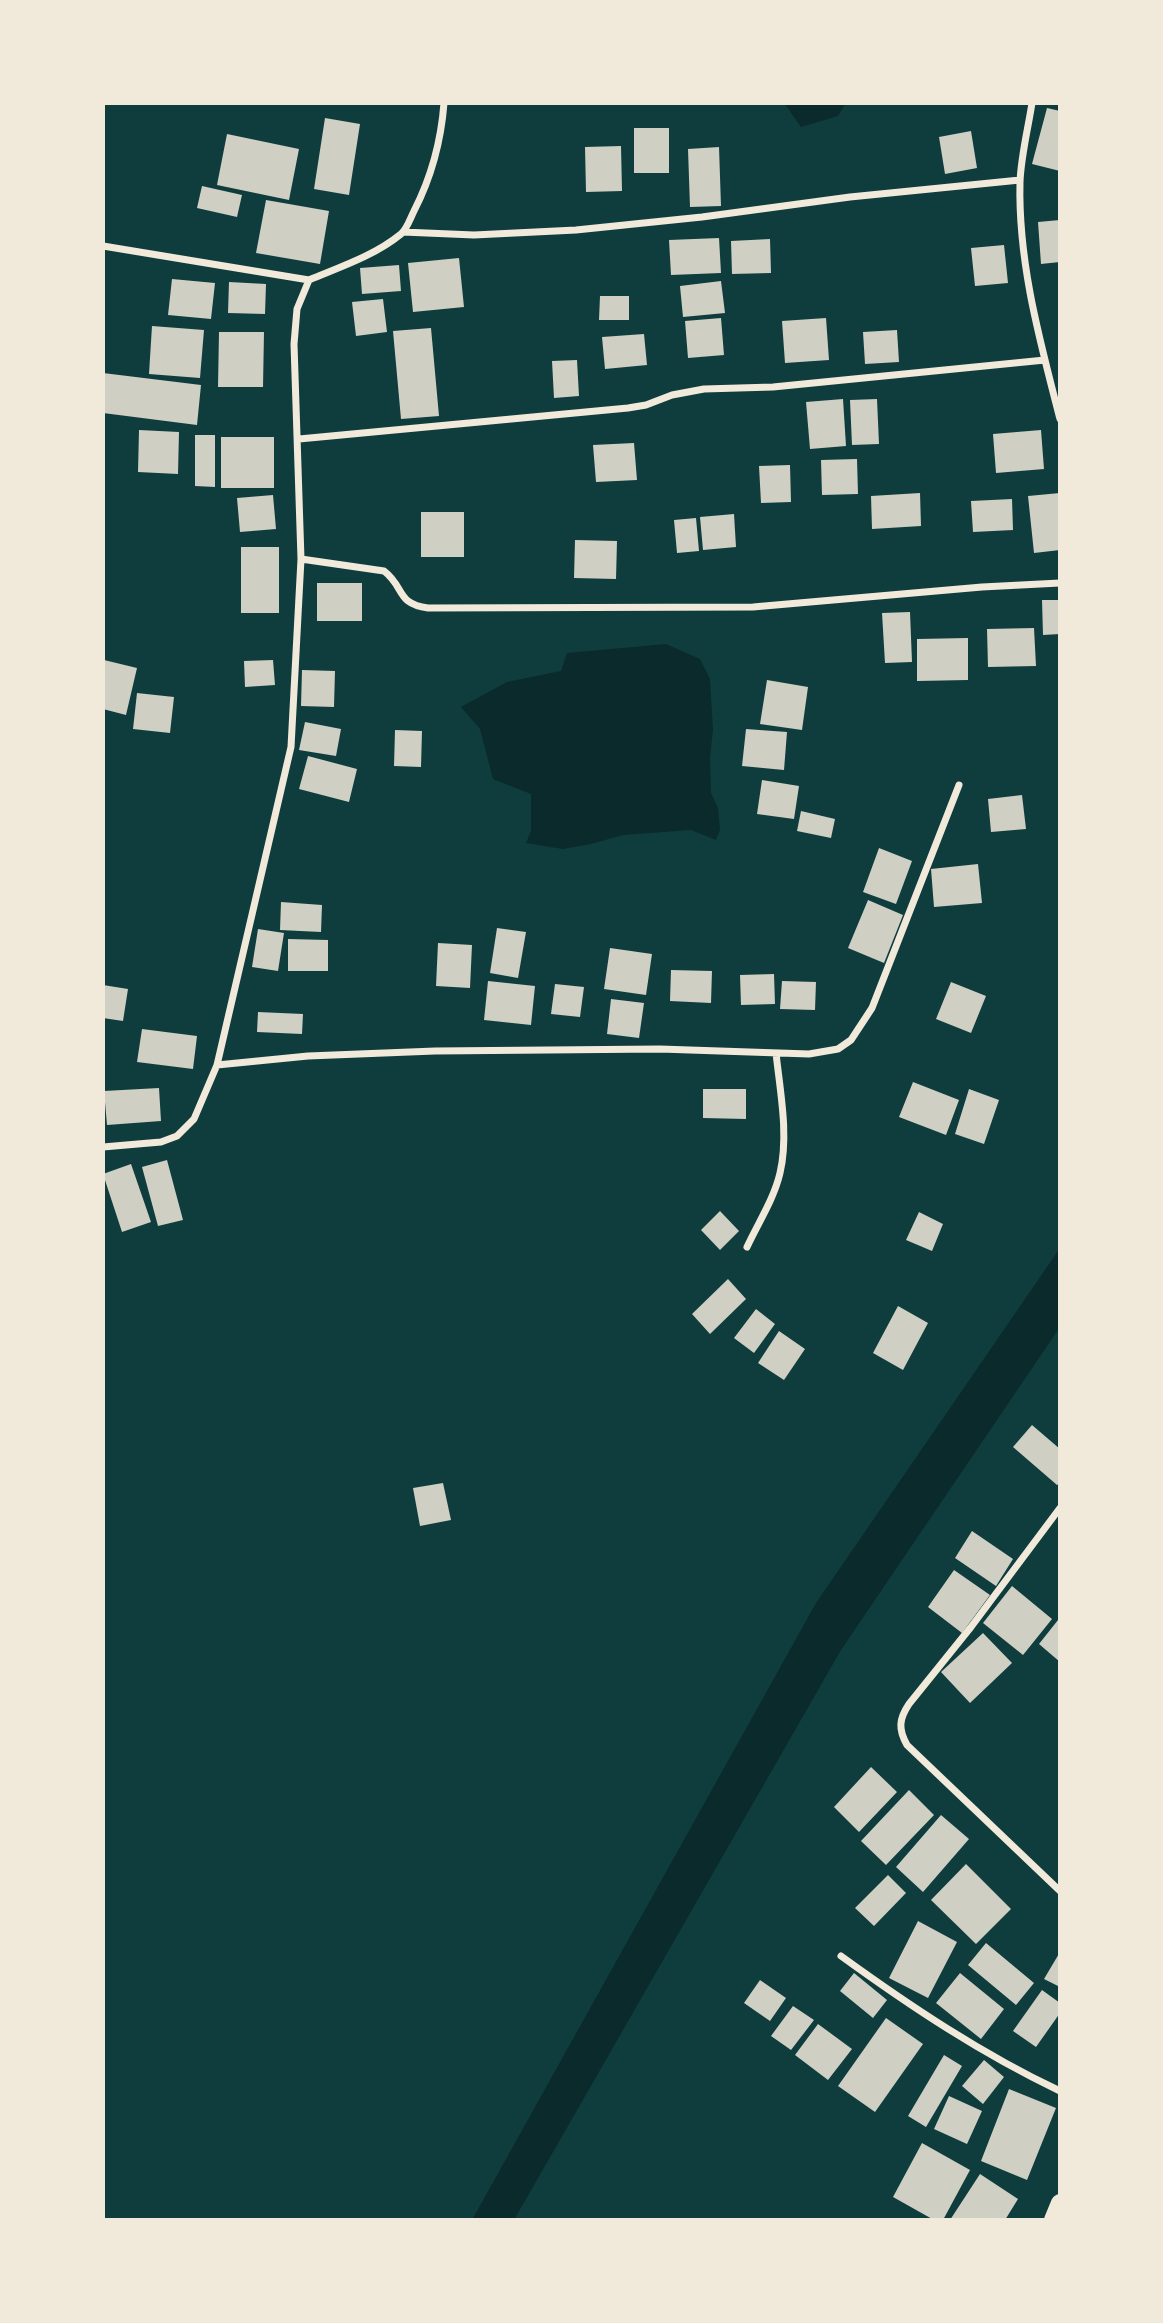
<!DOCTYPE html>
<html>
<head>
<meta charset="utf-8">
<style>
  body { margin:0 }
  #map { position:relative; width:1163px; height:2323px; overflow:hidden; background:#0f3d3e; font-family:"Libre Baskerville",serif }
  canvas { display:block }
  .frame { position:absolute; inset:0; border:105px solid #f1e9da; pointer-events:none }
</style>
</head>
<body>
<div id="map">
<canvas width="1163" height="2323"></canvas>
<div class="frame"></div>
</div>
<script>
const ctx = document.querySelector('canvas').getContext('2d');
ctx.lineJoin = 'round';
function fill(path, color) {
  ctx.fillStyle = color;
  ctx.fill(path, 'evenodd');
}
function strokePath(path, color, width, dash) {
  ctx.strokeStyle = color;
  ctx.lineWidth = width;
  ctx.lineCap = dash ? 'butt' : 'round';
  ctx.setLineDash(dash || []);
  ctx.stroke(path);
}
fill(new Path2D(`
  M784,103h62l-8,13 -37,11z
  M666,644l34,15 10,20 3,51 -3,27 1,36 7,15 2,22 -4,10 -25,-10 -68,5 -32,9 -28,5 -37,-6 5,-12v-37l-38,-15 -13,-50 -19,-22 46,-25 54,-11 6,-18z
  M1060,1248v79l-219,323 -327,570h-42l344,-617z`), '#0a2a2b');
fill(new Path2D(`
  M1047,108l13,3v60l-28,-7z
  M325,118l35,6 -11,71 -35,-6z
  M634,128h35v45h-35z
  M971,131l6,37 -32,6 -6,-37z
  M227,134l72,15 -10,51 -72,-15z
  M621,146l1,45 -36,1 -1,-45z
  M719,147l2,59 -31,1 -2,-58z
  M202,186l40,9 -5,22 -40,-9z
  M266,200l63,11 -9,53 -64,-11z
  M1060,220v42l-19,2 -3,-42z
  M719,238l2,35 -50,2 -2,-35z
  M770,239l1,34 -39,1 -1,-33z
  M1004,245l4,38 -33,3 -4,-38z
  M459,258l5,49 -51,5 -5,-49z
  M399,265l2,26 -39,3 -2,-26z
  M172,279l43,4 -4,36 -43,-4z
  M721,281l4,32 -42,4 -3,-31z
  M229,282l37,2 -1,30 -37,-1z
  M600,296h29v24h-30z
  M383,299l4,33 -31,4 -4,-34z
  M721,318l3,37 -36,3 -3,-37z
  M826,318l3,42 -44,3 -3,-42z
  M152,326l52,4 -4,48 -51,-4z
  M431,328l8,88 -38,3 -8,-88z
  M897,330l2,32 -34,2 -2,-32z
  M219,332h45l-1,55h-45z
  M644,334l3,31 -42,4 -3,-32z
  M577,360l2,36 -25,2 -2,-37z
  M103,373l98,12 -4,40 -94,-12z
  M843,399l3,47 -36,3 -4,-47z
  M877,399l2,45 -27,1 -2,-45z
  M139,430l40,2 -1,42 -40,-2z
  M1041,430l3,39 -48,4 -3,-39z
  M195,435h20v52l-20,-1z
  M221,437h53v51h-53z
  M634,443l3,37 -41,2 -3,-37z
  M857,459l1,35 -36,1 -1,-35z
  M790,465l1,37 -30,1 -2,-37z
  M920,493l1,33 -49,3 -1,-33z
  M1060,493v57l-26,3 -6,-57z
  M273,495l3,34 -36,3 -3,-34z
  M1012,499l1,31 -40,2 -2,-31z
  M421,512h43v45h-43z
  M734,514l2,33 -33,3 -3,-33z
  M696,518l3,33 -22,2 -3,-33z
  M575,540l42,1 -1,38 -42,-1z
  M241,547h38v66h-38z
  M317,583h45v38h-45z
  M1042,600h18v34l-17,1z
  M910,612l2,50 -27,1 -3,-50z
  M1034,628l2,38 -48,1 -1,-38z
  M968,638v42l-51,1v-42z
  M104,660l33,8 -11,47 -23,-6z
  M273,660l2,25 -30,2 -1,-26z
  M302,670l33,1 -1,36 -33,-1z
  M767,680l41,7 -6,43 -42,-6z
  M137,693l37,4 -4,36 -37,-4z
  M305,722l36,7 -5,27 -37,-6z
  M746,729l41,3 -3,38 -42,-4z
  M395,730l27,1 -1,36 -27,-1z
  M308,756l49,13 -8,33 -50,-13z
  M762,780l37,6 -5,33 -37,-5z
  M1022,795l4,34 -35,3 -3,-33z
  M801,811l34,8 -4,19 -34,-7z
  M879,848l33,13 -16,43 -33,-12z
  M978,864l4,39 -48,4 -3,-38z
  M868,900l35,15 -19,48 -36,-15z
  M281,902l41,3 -1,27 -41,-2z
  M497,928l29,4 -8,46 -28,-5z
  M258,929l26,4 -6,38 -26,-4z
  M288,939l40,1v31h-40z
  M438,943l34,2 -2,43 -34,-2z
  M610,948l42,6 -6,41 -42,-6z
  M671,970l41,1 -1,32 -41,-2z
  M774,974l1,30 -34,1 -1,-30z
  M488,981l47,5 -4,39 -47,-5z
  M782,981l34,1 -1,28 -35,-1z
  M951,982l35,14 -15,37 -35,-14z
  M555,984l29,3 -4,30 -29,-3z
  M103,985l25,4 -5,32 -20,-3z
  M611,999l33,4 -5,35 -32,-4z
  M258,1012l45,2 -1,20 -45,-2z
  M142,1029l55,7 -4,33 -56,-7z
  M913,1082l46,18 -13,35 -47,-18z
  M159,1088l2,33 -54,4 -3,-34z
  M703,1089h43v30l-43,-1z
  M969,1089l30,11 -15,44 -29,-10z
  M167,1160l16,60 -25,6 -16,-59z
  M131,1164l20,58 -29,10 -19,-58z
  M720,1211l19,20 -19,19 -19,-20z
  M919,1212l24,12 -11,27 -26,-11z
  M728,1279l18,20 -36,35 -18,-20z
  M898,1306l30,17 -25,47 -30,-17z
  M756,1309l19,15 -21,29 -20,-15z
  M779,1331l26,18 -21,31 -26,-17z
  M1032,1425l28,24v34l-3,2 -44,-38z
  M443,1483l8,37 -31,6 -7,-38z
  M972,1531l41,28 -17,27 -41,-28z
  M954,1570l36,25 -28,38 -34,-26z
  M1012,1586l40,33 -29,36 -40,-32z
  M1058,1620l2,1v41l-21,-18z
  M983,1633l29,30 -42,40 -29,-31z
  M871,1767l26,25 -38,40 -25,-25z
  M909,1790l25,25 -48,50 -25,-24z
  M941,1815l28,24 -46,53 -27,-25z
  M966,1864l45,45 -35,35 -45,-44z
  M888,1875l18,18 -32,33 -19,-18z
  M918,1921l39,21 -29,56 -39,-20z
  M986,1943l48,40 -18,22 -48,-40z
  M1060,1952v35l-16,-8z
  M854,1973l33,27 -14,18 -33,-27z
  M960,1973l44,36 -23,30 -45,-36z
  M760,1980l26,18 -16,23 -26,-18z
  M1042,1990l18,13v10l-24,34 -23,-16z
  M793,2006l21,14 -23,30 -20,-14z
  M886,2018l37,26 -48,68 -37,-26z
  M818,2024l34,25 -24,31 -33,-25z
  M944,2055l18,11 -36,61 -18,-11z
  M984,2060l20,17 -21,27 -21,-18z
  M1009,2089l47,19 -29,72 -46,-19z
  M949,2096l33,15 -15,33 -33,-15z
  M922,2143l48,27 -27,50h-9l-41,-23z
  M980,2174l38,25 -13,21h-55z`), '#cfcfc3');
strokePath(new Path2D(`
  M1032,103c-4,26 -11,53 -12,79 -2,81 20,159 40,237
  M403,232l71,3 102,-5 126,-13 148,-20 170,-17
  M103,246l206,34 -12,29 -3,35 7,215 -10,188 -74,318 -23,54 -17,17 -16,6 -58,5
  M309,280c31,-13 65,-24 92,-46 6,-5 9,-15 13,-23 18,-35 27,-69 30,-108
  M299,439l329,-31 18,-3 26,-10 32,-6 69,-2 272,-27
  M301,559l83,12c21,16 12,33 44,37l325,-1 229,-20 78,-4
  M217,1065l91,-9 127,-5 225,-2 149,5 29,-5 13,-9 21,-32 87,-223
  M747,1247c11,-24 27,-48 33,-74 9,-38 0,-82 -4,-120
  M1060,1508l-89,119 -62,77c-10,15 -11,25 -2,41l153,146
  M841,1956c69,50 141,98 219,135`), '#f1e9da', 7);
strokePath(new Path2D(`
  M1053,2220l7,-17`), '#f1e9da', 18);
</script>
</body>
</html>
